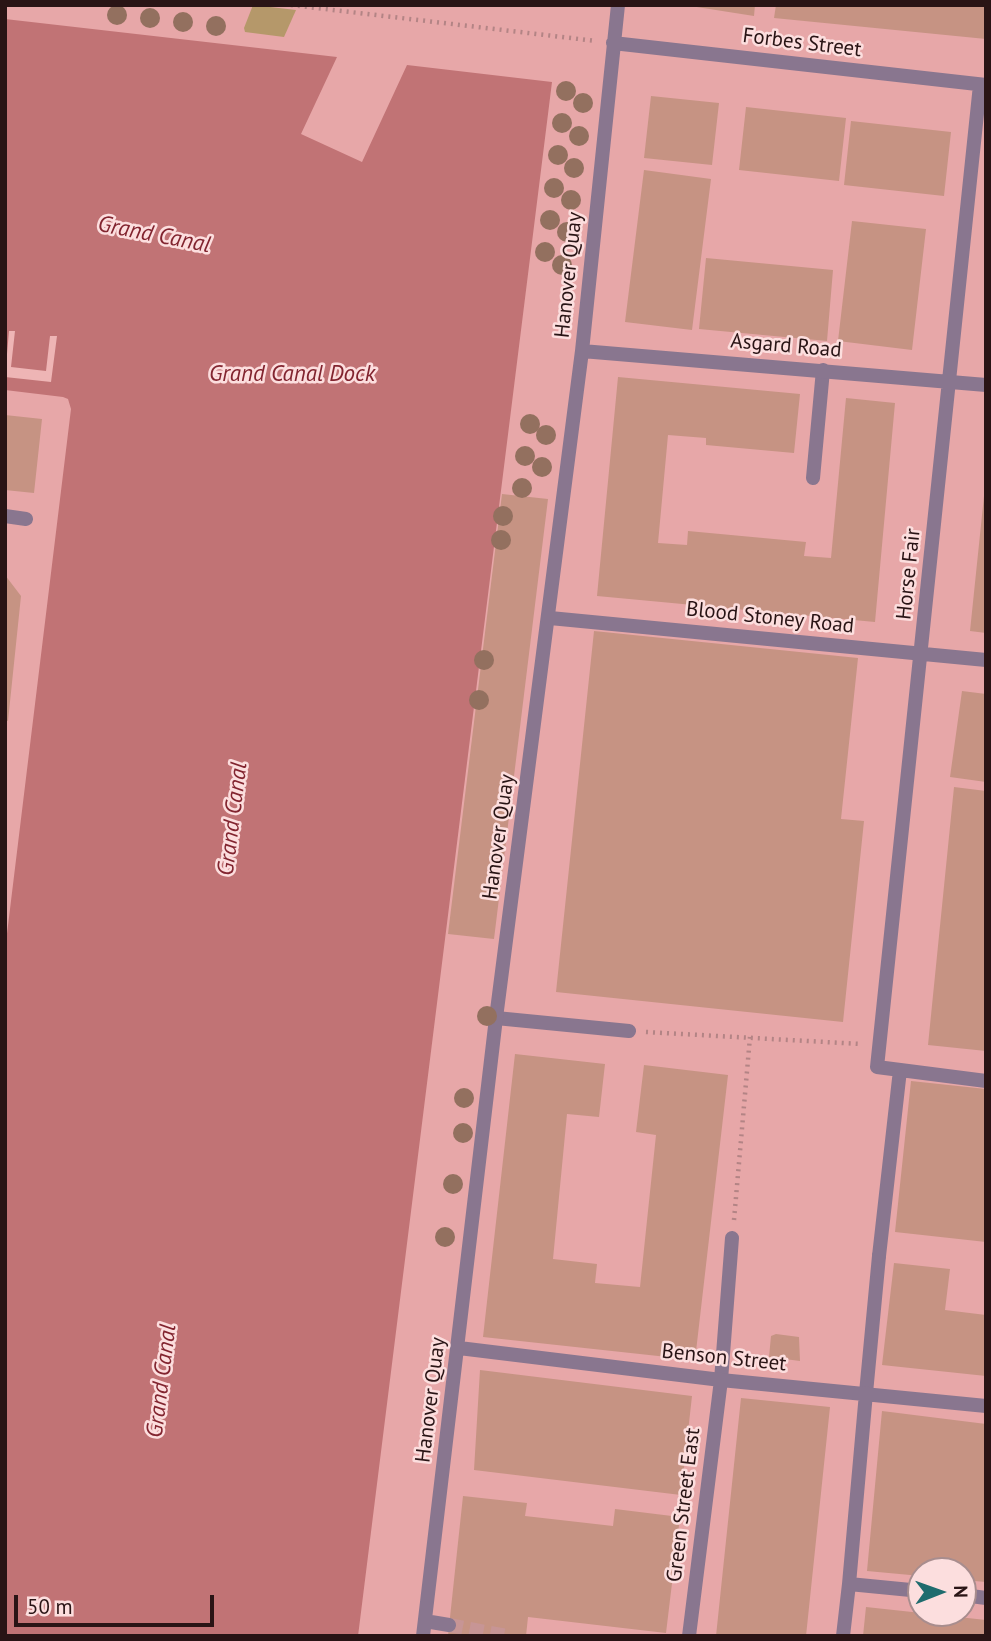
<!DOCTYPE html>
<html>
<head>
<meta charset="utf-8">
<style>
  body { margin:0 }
  #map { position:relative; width:991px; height:1641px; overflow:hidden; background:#eeb5b5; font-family:"PT Sans",sans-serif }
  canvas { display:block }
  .frame { position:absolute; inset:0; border:7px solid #291415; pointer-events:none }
  .north { position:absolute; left:907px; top:1557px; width:70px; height:70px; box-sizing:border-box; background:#fcdede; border:2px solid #a88d8e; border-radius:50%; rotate:89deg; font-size:19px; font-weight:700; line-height:28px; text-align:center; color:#291415 }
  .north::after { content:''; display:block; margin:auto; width:24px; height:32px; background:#1f6c6e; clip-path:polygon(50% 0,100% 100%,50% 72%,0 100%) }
  .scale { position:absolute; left:14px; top:1595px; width:200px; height:32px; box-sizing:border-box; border:4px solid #291415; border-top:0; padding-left:9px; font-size:21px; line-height:24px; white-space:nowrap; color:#291415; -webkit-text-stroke:5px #fcdede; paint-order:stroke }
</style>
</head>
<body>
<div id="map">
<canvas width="991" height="1641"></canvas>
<div class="frame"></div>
<div class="north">N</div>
<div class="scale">50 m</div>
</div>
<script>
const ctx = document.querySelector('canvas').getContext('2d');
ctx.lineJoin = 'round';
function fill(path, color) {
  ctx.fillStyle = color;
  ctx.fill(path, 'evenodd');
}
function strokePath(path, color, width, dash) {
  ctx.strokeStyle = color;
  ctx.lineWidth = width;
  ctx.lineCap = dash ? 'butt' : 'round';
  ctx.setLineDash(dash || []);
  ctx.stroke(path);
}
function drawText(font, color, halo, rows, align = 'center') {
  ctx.font = font + ' "PT Sans",sans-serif';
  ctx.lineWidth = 5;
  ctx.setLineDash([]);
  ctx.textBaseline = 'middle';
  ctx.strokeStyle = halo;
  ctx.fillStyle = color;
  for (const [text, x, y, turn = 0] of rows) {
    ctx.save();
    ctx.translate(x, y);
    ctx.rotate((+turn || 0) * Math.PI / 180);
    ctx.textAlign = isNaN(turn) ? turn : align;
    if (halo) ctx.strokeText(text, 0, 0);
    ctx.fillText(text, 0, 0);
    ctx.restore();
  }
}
fill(new Path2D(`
  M5,5h981v1631h-981zM921,1571h42v42h-42z`), '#e7a7a8');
fill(new Path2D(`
  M253,5l43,5 -12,27 -39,-5 -1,-4z`), '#b5986a');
fill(new Path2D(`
  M5,19l332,38 -36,77 61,28 45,-97 145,17 -194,1554h-353v-686l66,-541 -3,-10 -5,-2 -58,-7z`), '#c17375');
fill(new Path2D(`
  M9,331h6l-4,36 35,4 4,-35h7l-6,46 -46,-5z`), '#eeb5b5');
fill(new Path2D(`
  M684,5h71l-1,11z
  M776,5h210v34l-212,-21z
  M651,96l68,7 -7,62 -68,-7z
  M746,107l100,11 -7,63 -100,-11z
  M851,121l100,11 -7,64 -100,-11z
  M644,170l67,9 -19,151 -67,-8z
  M852,221l74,8 -14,121 -74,-9z
  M706,258l127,12 -6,71 -128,-12z
  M618,377l182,17 -6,59 -88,-8v-7l-38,-3 -10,108 29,2 1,-14 118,11 -2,14 27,2 15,-160 49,5 -20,219 -278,-26z
  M5,415l37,4 -8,74 -29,-3z
  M502,494l46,5 -54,440 -46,-5z
  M984,496l2,1v136l-16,-2z
  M5,575l16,21 -13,125 -3,-1z
  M594,631l264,27 -17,161 23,2 -21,201 -287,-30z
  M962,691l24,3v88l-36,-5z
  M954,787l32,4v260l-58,-6z
  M515,1054l90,10 -6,53 -32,-3 -14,145 44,5 -2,19 45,4 16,-152 -20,-3 8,-67 84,10 -33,285 -212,-23z
  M911,1081l75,8v153l-91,-10z
  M894,1263l56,6 -5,41 41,5v61l-104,-11z
  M776,1334l23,3 1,24 -31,-4 2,-21z
  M480,1370l212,26 -11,99 -207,-25z
  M741,1398l89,9 -24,229h-90z
  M882,1411l104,13v158l-23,-2v-9h-42v5l-54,-5z
  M463,1496l64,7 -2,13 88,10 2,-17 65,8 -14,116 -138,-16 -2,19h-78z
  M866,1607l120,13v16h-123z`), '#c69383');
strokePath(new Path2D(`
  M449,1625l58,11`), '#c79595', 14, [14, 7]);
strokePath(new Path2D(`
  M291,5l305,36
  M646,1032l215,12
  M734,1220l16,-183`), '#b38485', 4.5, [2, 5]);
strokePath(new Path2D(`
  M813,478l10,-108
  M5,516l21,3
  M496,1018l133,13
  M721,1380l11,-142
  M866,1393l13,-137`), '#89768f', 14);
strokePath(new Path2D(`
  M613,43l373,42
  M980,85l-103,982 109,14
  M582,351l404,34
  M550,618l436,42
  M879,1256l21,-186
  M459,1348l262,32 265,26
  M866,1393l-17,191 72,7
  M963,1595l23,3
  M425,1621l24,4
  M423,1636l73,-618 86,-667 36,-346
  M689,1636l32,-256
  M843,1636l6,-52`), '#89768f', 14);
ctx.fillStyle = '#93705f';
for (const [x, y] of [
  [117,15],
  [150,18],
  [183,22],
  [216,26],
  [566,91],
  [583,103],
  [562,123],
  [579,136],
  [558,155],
  [574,168],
  [554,188],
  [571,200],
  [550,220],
  [567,232],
  [545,252],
  [562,265],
  [530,424],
  [546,435],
  [525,456],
  [542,467],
  [522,488],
  [503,516],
  [501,540],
  [484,660],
  [479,700],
  [487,1016],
  [464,1098],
  [463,1133],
  [453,1184],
  [445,1237]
]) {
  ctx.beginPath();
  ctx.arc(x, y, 10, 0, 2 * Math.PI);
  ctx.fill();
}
drawText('21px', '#291415', '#fcdede', [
  ["Forbes Street",802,43,7],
  ["Hanover Quay",569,275,-84],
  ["Asgard Road",786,346,5],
  ["Horse Fair",909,574,-84],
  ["Blood Stoney Road",770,618,6],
  ["Hanover Quay",499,837,-82],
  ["Benson Street",724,1358,6],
  ["Hanover Quay",431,1400,-83],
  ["Green Street East",684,1505,-83]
]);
drawText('italic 23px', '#82242f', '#fcdede', [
  ["Grand Canal",154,235,11],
  ["Grand Canal Dock",292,374],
  ["Grand Canal",233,819,-83],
  ["Grand Canal",162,1381,-83]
]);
</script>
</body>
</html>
